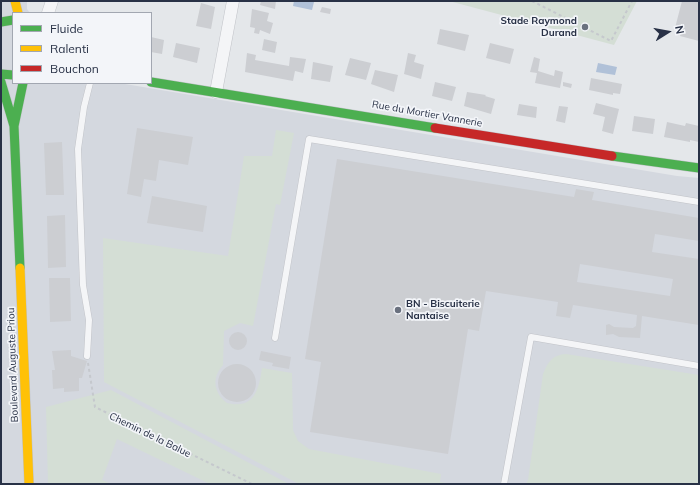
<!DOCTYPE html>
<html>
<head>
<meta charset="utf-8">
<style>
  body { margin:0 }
  #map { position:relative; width:700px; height:485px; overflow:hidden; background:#e4e7ea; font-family:Mulish,sans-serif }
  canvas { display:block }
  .frame { position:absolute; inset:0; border:2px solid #283146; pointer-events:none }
  .legend { position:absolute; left:12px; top:12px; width:140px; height:72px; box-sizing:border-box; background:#f3f5f9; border:1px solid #a2a7b1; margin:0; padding:5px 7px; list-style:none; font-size:12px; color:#283146 }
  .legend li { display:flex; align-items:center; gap:8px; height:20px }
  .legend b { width:20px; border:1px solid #a2a7b1 }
  .north { position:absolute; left:648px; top:12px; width:40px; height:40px; -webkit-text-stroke:3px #f3f5f9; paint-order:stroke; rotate:79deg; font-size:11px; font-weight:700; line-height:16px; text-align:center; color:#283146 }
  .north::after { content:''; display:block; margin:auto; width:14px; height:18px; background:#283146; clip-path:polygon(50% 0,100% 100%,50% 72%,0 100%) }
</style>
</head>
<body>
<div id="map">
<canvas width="700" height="485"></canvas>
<div class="frame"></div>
<ul class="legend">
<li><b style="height:5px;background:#4caf50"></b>Fluide</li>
<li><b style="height:5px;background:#ffc107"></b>Ralenti</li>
<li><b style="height:5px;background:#c62828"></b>Bouchon</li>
</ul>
<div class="north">N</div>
</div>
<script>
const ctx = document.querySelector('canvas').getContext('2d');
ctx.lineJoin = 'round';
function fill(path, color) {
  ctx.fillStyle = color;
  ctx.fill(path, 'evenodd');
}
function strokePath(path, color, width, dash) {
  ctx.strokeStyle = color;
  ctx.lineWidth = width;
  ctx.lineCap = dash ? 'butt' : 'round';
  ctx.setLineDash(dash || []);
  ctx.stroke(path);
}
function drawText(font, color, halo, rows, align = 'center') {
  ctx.font = font + ' Mulish,sans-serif';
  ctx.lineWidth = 3.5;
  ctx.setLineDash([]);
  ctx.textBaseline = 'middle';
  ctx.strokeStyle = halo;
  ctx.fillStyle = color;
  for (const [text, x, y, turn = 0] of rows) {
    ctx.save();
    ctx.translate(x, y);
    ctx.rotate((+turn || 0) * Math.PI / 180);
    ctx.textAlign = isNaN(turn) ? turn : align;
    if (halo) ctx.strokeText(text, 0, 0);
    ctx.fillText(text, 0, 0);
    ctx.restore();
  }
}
fill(new Path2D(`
  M1,1h26v8l3,4h-17v70h106l558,93 22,2v306h-698z`), '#d4d8df');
fill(new Path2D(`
  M449,1h188l-23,44z
  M276,130l18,3 -14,72 -4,-1 -23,122 -13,-3 -16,8 -1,34c-12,13 -9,28 4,38 28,7 32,-15 35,-35l30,5 1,57 5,11 11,8 132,25 -1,8 12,2h-153l-195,-102 -1,-144 125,18 16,-100h28z
  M566,354l133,21v109h-173l2,-4 15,-106c5,-13 10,-19 23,-20z
  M111,390l178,94h-79l-93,-45 -15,41 9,4h-63l-2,-77z`), '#d4ded5');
fill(new Path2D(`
  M294,1l20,1 -2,8 -19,-4z
  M598,63l19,4 -2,8 -19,-3z`), '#b0c1d8');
fill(new Path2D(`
  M261,1h15l-1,8 -15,-4z
  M682,1h17v40l-19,-5 2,-7 -7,-1z
  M201,3l14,4 -4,22 -15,-3z
  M322,7l9,2 -1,5 -10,-2z
  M252,9l17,4 -2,8 6,2 -3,11 -10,-4 -1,4 -5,-1 1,-5 -5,-1z
  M440,29l29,6 -4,16 -28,-7z
  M151,37l13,3 -2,14 -11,-2z
  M264,39l13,3 -2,11 -13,-3z
  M176,43l24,5 -3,15 -24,-6z
  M490,43l24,6 -4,15 -24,-6z
  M247,53l9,2 -1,5 34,6 1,-9 16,2 -3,14 -8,-2 -2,10 -48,-9z
  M408,53l8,2 -2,7 10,3 -3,14 -17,-5z
  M534,57l6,2 -2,12 16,5 1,-6 8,2 -3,16 -25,-5 2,-10 -7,-1z
  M350,58l21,5 -5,17 -21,-5z
  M313,62l20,4 -3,16 -19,-3z
  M375,70l23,5 -4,17 -23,-8z
  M591,78l31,6 -2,10 -7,-1v2l-24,-5z
  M435,82l21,5 -4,14 -20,-5z
  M563,82l9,2 -1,4 -8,-2z
  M467,92l19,3 -1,1 10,3 -4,15 -27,-8z
  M596,103l23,6 -6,25 -11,-3 3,-14 -12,-3z
  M519,104l18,3 -1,11 -19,-3z
  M559,106l9,1 -3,16 -9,-2z
  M634,116l21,3 -2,15 -21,-3z
  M667,122l18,4 1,-3 13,3v16l-9,-2v2l-26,-5z
  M137,128l56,9 -5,28 -29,-5 -3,21 -12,-2 -3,18 -14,-3z
  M62,142l2,53h-18l-2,-52z
  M337,159l237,38 2,-8 18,3 -2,8 107,18v23l-44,-7 -3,18 47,7v66l-57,-9 -2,22 -21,-1 -6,-3 -7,1v-10l3,-1 5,3 19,1 3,-2 1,-11 -64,-10 -3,13 -14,-2 2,-14 -72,-11 -7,40 -11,-2 -20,125 -138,-22 11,-70 -16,-3zM580,264l93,15 -3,17 -93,-14z
  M152,196l55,10 -4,26 -56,-9z
  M65,215l1,52 -18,1 -1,-52z
  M49,278h21l1,43 -21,1z
  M229 341a9 9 0 1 1 18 0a9 9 0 1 1-18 0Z
  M71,350v6l16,5 -5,17h-3v13l-15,1v-4l-11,1 -1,-19h3l-3,-19z
  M261,351l30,6 -2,12 -17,-3 1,-3 -14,-3z
  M218 383a19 19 0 1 1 38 0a19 19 0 1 1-38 0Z`), '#ccced2');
const lane = new Path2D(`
  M275,338l34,-199 390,63
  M87,356l2,-36 -6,-35 -5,-136 6,-42 6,-24
  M504,484l27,-147 168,29`);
const street = new Path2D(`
  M48,13l4,-12
  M216,92l17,-91`);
const fast = new Path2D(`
  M1,22l12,-2
  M1,74l12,1
  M1,82l13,44
  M151,82l284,46
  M612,156l87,12
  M20,268l-6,-142 9,-43`);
const slow = new Path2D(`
  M15,1l3,12
  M20,268l9,216`);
const jam = new Path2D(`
  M435,128l177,28`);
strokePath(lane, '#c1c3c8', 7);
strokePath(street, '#c1c3c8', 13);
strokePath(fast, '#c1c3c8', 10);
strokePath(slow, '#c1c3c8', 10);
strokePath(jam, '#c1c3c8', 10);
strokePath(new Path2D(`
  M532,1l79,40 21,-40
  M88,363l7,44 157,77`), '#c5c8cd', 2, [3, 3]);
strokePath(lane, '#f4f5f7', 6);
strokePath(street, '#f4f5f7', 12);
strokePath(fast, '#4caf50', 9);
strokePath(slow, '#ffc107', 9);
strokePath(jam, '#c62828', 9);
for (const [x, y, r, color] of [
  [585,27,4,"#6a717f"],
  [398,310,4,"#6a717f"]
]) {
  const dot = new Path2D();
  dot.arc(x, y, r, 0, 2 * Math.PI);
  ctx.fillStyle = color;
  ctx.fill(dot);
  strokePath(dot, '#f3f5f9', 1.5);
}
drawText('bold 10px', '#283146', '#f3f5f9', [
  ["Stade Raymond",577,21],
  ["Durand",577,33],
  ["BN - Biscuiterie",406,304,"left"],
  ["Nantaise",406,316,"left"]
], 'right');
drawText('10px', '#283146', '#f3f5f9', [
  ["Rue du Mortier Vannerie",427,114,10],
  ["Boulevard Auguste Priou",13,365,-92],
  ["Chemin de la Balue",150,435,26]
]);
</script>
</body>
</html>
